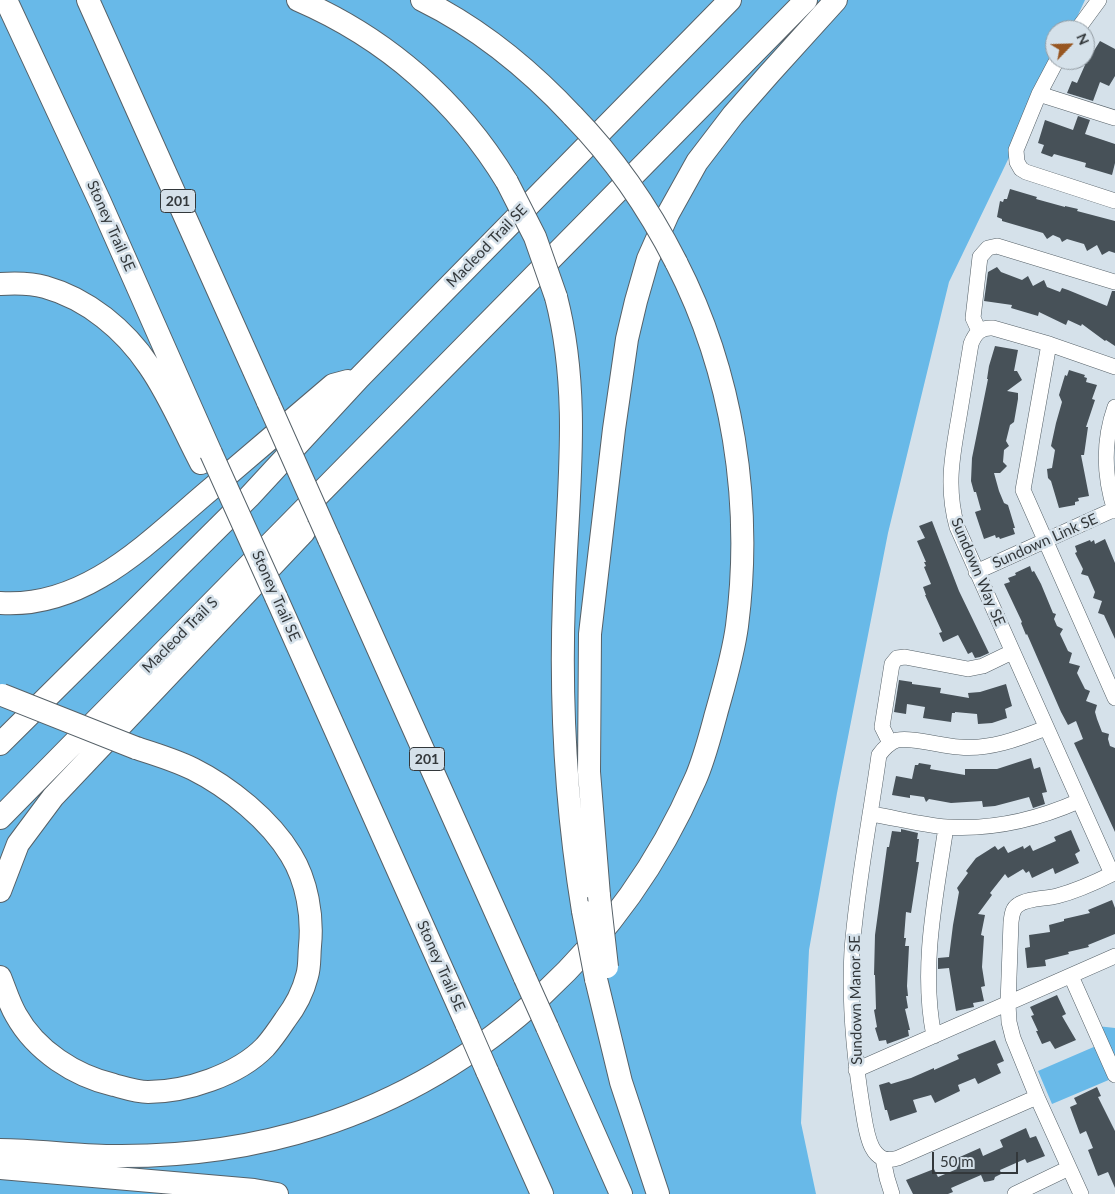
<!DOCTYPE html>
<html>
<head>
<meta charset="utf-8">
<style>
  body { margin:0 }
  #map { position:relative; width:1115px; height:1194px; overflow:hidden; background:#d5e1ea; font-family:Lato,sans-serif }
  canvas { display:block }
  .north { position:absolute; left:1045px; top:20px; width:50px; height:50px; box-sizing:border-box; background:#d5e1ea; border:1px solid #949da4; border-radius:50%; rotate:66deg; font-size:14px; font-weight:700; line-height:20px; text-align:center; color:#33383b }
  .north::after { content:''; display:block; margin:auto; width:18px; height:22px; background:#975621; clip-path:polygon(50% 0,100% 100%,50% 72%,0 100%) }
  .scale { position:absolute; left:932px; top:1152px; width:86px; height:22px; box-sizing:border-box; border:2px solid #33383b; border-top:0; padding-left:6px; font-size:15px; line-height:18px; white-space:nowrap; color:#33383b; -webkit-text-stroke:4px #d5e1ea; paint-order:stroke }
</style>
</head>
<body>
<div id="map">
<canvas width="1115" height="1194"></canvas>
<div class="north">N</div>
<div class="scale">50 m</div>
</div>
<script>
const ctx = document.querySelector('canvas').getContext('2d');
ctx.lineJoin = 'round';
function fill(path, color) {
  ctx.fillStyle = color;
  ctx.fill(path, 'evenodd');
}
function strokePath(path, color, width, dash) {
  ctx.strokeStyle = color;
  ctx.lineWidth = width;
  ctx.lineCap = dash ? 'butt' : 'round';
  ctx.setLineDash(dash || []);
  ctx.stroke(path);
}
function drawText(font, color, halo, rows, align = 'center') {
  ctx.font = font + ' Lato,sans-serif';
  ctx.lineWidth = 5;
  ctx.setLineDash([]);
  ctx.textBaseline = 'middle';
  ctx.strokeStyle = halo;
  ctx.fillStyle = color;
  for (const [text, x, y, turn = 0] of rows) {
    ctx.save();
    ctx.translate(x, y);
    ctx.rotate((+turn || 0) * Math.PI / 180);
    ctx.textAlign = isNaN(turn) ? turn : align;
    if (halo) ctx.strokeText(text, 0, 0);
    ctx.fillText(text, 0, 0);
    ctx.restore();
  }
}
fill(new Path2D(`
  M0,0h1085l-14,30h-16v30h1l-107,222 -61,251 -51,260 -28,157 -8,173 15,71h-816z
  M1097,1026l18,2v40z
  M1096,1046l15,33 -59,25 -14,-33z`), '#68b9e8');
fill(new Path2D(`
  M1100,41l15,8v27l-6,10 -9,-4 -7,19 -26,-8 5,-12 5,2 8,-18 -2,-1 6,-11 3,1z
  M1078,116l12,4 -5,14 30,10v19l-3,12 -27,-8 1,-4 -32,-9 -2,3 -11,-4 3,-8 -6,-2 7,-23 28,10z
  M1010,189l27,8 -1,2 29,8v-1l13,3 -1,2 38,10v32l-6,-2 -7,4 -5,-10 -10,6 -3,-7 -17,-5 -5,3 -2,-4 -7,-3 -6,4 -4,-6 -41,-12v-2l-5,-2 3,-16 3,1 1,-3h3z
  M997,267l4,5 21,8 6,-4 5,10 11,-6 3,7 13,5 2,-4 6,2 39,16 5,-15h3v55l-9,-6 -1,1 -23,-17 -1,2 -13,-6 -2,5 -27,-13 -1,4 -27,-8 1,-3 -28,-4 4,-29z
  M995,346l23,4 -4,21h3l5,9 -15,11 11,2v6l-4,23 -4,3 -4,16 3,5 -5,4 -1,12 4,4 -7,7h-6l5,18 5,12 4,2 7,23h-2l2,6 -15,5 -1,-2 -3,1 -1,-3 -11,4 -9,-27 6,-2 -5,-18h-2l-3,-11 1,-23 16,-79h-1l2,-13z
  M1069,370l16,5 -1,2 3,1 -1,4 11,3 -5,14 3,1 -9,27h2l-4,28h-3l8,41 -11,2 1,3 -4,1v3l-16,3 -8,-27 -3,-3 -1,-9 5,-1 3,-18 -4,-4 5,-23 6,-21 -3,-7 6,-20 2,1z
  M932,521l27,70 30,62 -9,4 -5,1 -3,-6 -4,2 -10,-19 -15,7 -4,-9 3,-1 -17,-37h1l-3,-8 8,-3 -7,-17 2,-1 -2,-4h2l-9,-21 8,-3 -6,-12z
  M1105,539l10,24v76l-11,-24 -6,-2 4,-12 -9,-3 2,-6 -7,-16 -7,-2 2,-5 -8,-16 2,-1 -2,-6 15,-6 1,2 3,-2 1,4z
  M1030,566l2,6 2,-1 7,13 12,29 3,1 -2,5 3,7 6,3 -3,5 8,17 4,2 -3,10 11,3 -3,7 8,16 5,2 -4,10 11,4 -2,7 2,7 5,13 7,2 -1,5 2,7 5,2v84l-41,-89 9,-4 -7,-18 -8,4 -7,-13 -34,-78 -1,1 -5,-12 1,-1 -18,-38 6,-2 -2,-4 8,-3 -1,-2z
  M899,680l13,2v2l29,4 -1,5 29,5 -1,-5 12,-1 26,-8 6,22 -7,3 2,9 -15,5 -14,1 -1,-10 -22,-2v1h-3l-1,9 -28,-4 2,-11 -18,-3 -1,10 -12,-2z
  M1031,758l3,11 6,-2 7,25 -5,1 3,11 -12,4 -4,-11 -34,9 -12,1 -1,-6 -31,2 -22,-4 -3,3 -2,-5 -14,-2v3l-18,-3 4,-19 16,3 3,-14h3l1,-2 12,2 -1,4 35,6v-6h32z
  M901,829l17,4 -1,6h2l-3,23h3l-8,51 -5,-1 -2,26h2l-1,8h4l-2,40 1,10h-2l2,12 -3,1 5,21h-2l1,6 -22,8 -1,-4 -7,1 -4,-13 2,-1 -3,-17 2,-1 -1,-34h-1l1,-40 12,-88h2l3,-16 9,1z
  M1071,830l9,21 -5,3 4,9 -24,11 -2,-6 -21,10 -3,-7 -3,2 -3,-4 -15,9 -3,-4 -15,19 2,2 -14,19 7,1 -4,20 3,1 -2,31 3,19 -4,1 3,14 -11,2 1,4 -18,4 -7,-43 -11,1v-11l11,-1 4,-32 6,-33 -2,-4 11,-15 -2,-2 10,-13 19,-12 3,4 6,-4 4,7 15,-7 1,3 6,-4 3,6 23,-10 -2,-4z
  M1112,900l3,8v26l-27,11 1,2 -21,5 1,2 -24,6 1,6 -19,2 -2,-20 5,-1 -1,-12 21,-3 -1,-7 15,-4v-2l26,-6 -2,-3z
  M1057,995l9,19 -4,2 14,24 -21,9 -5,-8 -8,3 -6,-13h2l-7,-15 3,-1 -4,-8z
  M995,1040l9,21 -7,3 4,9 -23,11 -3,-6 -17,7 2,6 -25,12 -4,-8 -18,5 4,12 -27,9 -3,-11h-2l-6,-25 10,-3 2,2 20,-6 23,-10v2l25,-11 -2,-4z
  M1097,1087l4,9 -3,1 17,34v57l-7,-16 -10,4 -10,-26 5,-2 -7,-17 -6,3 -10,-27 7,-3 -3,-6z
  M1026,1128l4,10 6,-2 9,20 -18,7 -2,-4 -25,11 1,4 -6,3 -1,3 -4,1 -6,1 -3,-7 -30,13 2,4 -5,2h-35l-7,-14 28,-11 4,8 19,-8 -4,-9 27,-12 3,8 20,-9 -3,-7z`), '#475158');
const minor = new Path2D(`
  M1077,30l22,-30
  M1057,60l-18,34 -23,56 1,12 4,7 5,3 89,29
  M1039,94l76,24
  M979,331l-6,-13 7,-61 8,-9 9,-2 118,36
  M1049,344l-26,146 92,208
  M1115,367l-66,-23 -56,-16c-12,-1 -18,5 -22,16 -4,24 -8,49 -12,73 -7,40 -13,70 -2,110l155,347 3,-1
  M1115,407c-12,34 -11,70 0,104
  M976,572l139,-63
  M890,743l-8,-16 10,-63 5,-6 8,-1 63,12 15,-3 29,-14
  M871,814c25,4 51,11 76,13 47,3 89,-7 132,-26
  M1071,976l44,99
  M934,1036c-14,-69 2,-141 12,-209
  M856,1070l259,-114
  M1037,1097l-139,61c-30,10 -32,-31 -36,-53 -8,-50 -13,-103 -10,-155 5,-65 18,-130 27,-195 5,-7 10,-12 18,-15 15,-3 45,6 62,7 30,3 59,-8 87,-19
  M883,1159l4,19 5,16
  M1015,1194l54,-26
  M1081,1194l-44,-97 -24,-59 -4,-16 -1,-18 3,-82c1,-7 1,-13 7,-17 10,-7 27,-6 39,-9 19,-5 37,-13 55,-22`);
const highway = new Path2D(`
  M6,0l94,202 111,251
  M88,0l180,402
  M298,0c88,38 160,101 209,182
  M422,0c57,28 108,70 151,116
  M0,284c15,-1 31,-1 45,3 43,12 80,43 104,79 21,30 35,65 52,97
  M556,297c26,100 11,199 8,301 -4,105 2,209 19,313
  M329,539l196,439
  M276,597l191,428
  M0,603c87,6 150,-63 211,-114 41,-35 81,-69 122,-104l15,-4
  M0,744l249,-247 110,-119 371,-378
  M0,818l806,-818
  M0,891l18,-47 35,-47 251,-265
  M599,896l-10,-124 1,-138 24,-205 13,-90 9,-38 12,-42 20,-45 29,-52 36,-47 36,-41 67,-74
  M0,977c5,12 9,26 16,38 20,36 59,61 98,70 11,3 23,7 34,7 38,0 90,-17 117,-45 8,-9 14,-18 20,-27 10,-13 18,-28 22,-44 3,-9 2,-20 3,-30 3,-30 -3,-65 -19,-91 -21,-35 -62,-68 -98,-86 -18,-9 -38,-15 -57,-21
  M596,979l25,103 37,112
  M547,1027l74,167
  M487,1071l55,123
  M0,1150c37,0 74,6 111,6 69,1 140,-8 206,-29 169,-54 307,-184 378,-347 9,-20 15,-44 21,-66 8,-29 17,-58 21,-88 16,-124 -4,-253 -61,-364
  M0,1168l254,22 23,4`);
strokePath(minor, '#566168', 16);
strokePath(highway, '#566168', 24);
strokePath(minor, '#fff', 15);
strokePath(highway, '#fff', 22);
const highwayBridge = new Path2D(`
  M573,116c42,43 76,93 103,146
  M507,182l28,55 21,60
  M268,402l61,137
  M211,453l65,144
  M2,695l134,53
  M599,896l8,71
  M583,911l13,68
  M525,978l22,49
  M467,1025l20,46`);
strokePath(highwayBridge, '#566168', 24, []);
strokePath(highwayBridge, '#fff', 22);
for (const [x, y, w] of [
  [178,201,35],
  [427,759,35]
]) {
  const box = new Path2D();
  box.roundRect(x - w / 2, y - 11.5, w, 23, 4);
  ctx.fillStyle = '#d5e1ea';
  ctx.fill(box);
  strokePath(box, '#33383b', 1);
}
drawText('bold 14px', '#33383b', null, [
  ["201",178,201],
  ["201",427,759]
]);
drawText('15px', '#33383b', '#d5e1ea', [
  ["Stoney Trail SE",111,226,66],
  ["Macleod Trail SE",487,246,-46],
  ["Sundown Link SE",1045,541,-24],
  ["Sundown Way SE",978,572,67],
  ["Stoney Trail SE",276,596,66],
  ["Macleod Trail S",180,635,-45],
  ["Stoney Trail SE",441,966,66],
  ["Sundown Manor SE",856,1000,-91]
]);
</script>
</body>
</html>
